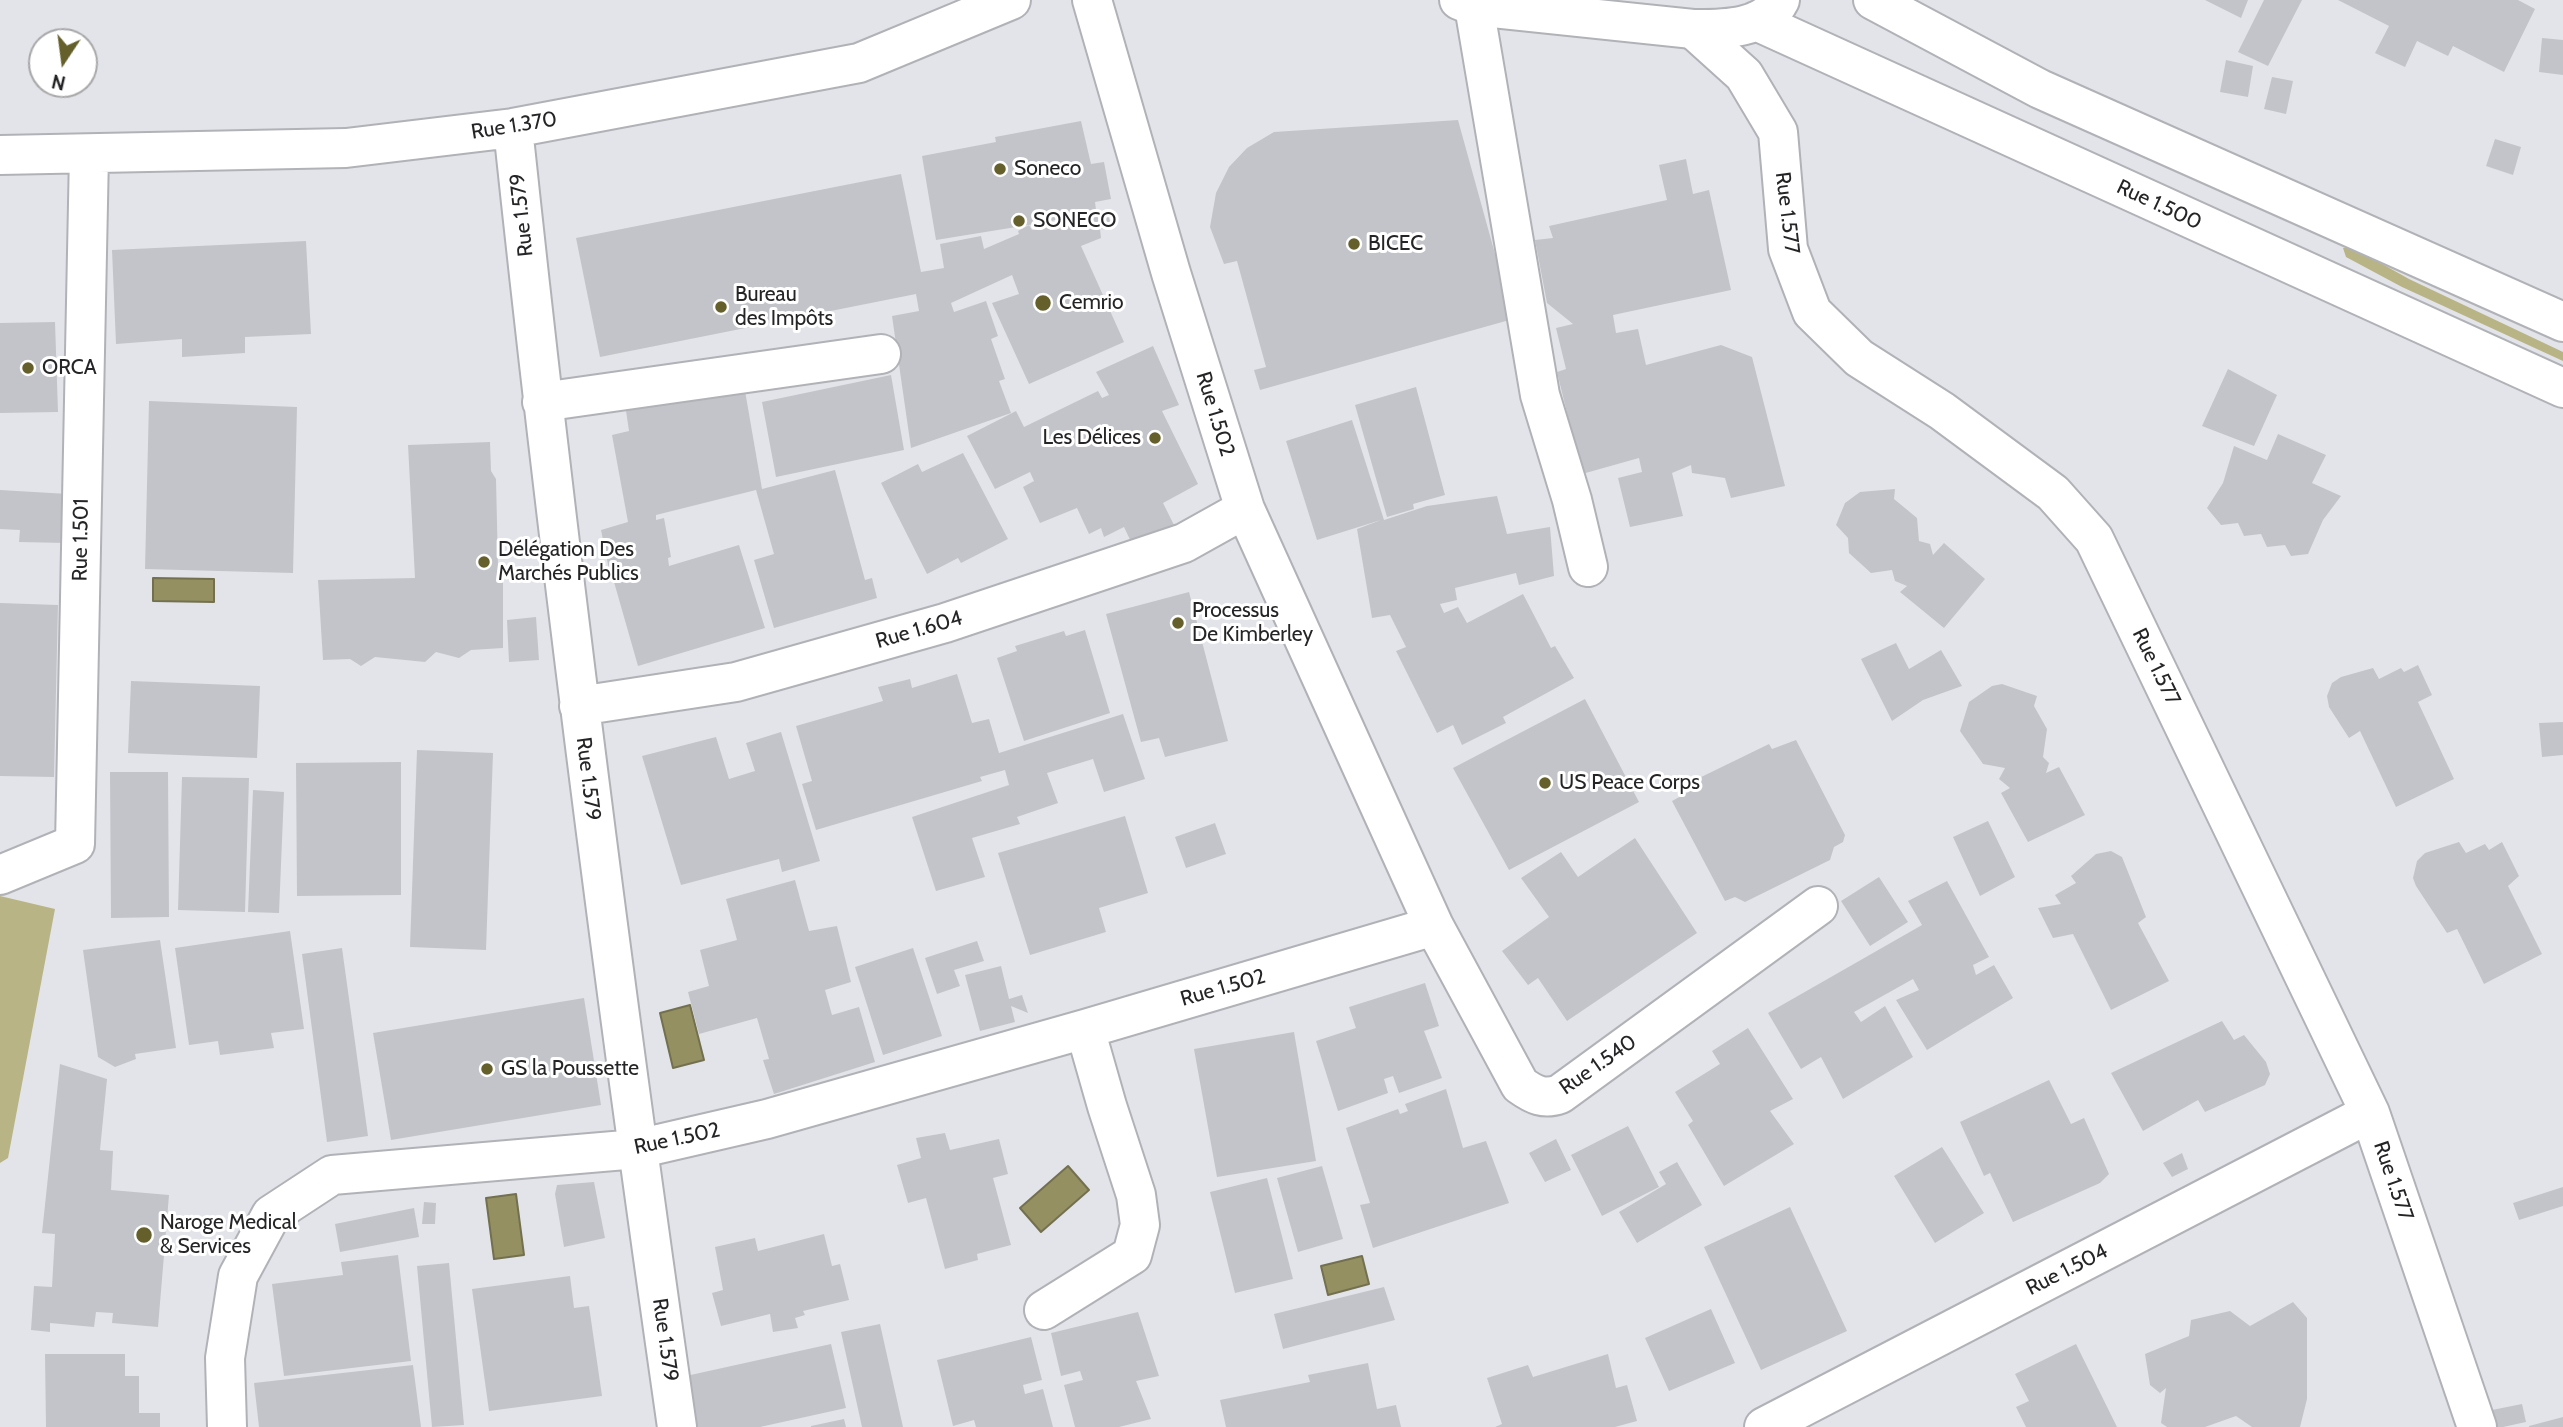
<!DOCTYPE html>
<html>
<head>
<meta charset="utf-8">
<style>
  body { margin:0 }
  #map { position:relative; width:2563px; height:1427px; overflow:hidden; background:#e3e4e9; font-family:Cabin,sans-serif }
  canvas { display:block }
  .north { position:absolute; left:28px; top:28px; width:70px; height:70px; box-sizing:border-box; background:#fff; border:2px solid #a8a8a9; border-radius:50%; rotate:193deg; font-size:19px; font-weight:700; line-height:28px; text-align:center; color:#252527 }
  .north::after { content:''; display:block; margin:auto; width:24px; height:32px; background:#645f2b; clip-path:polygon(50% 0,100% 100%,50% 72%,0 100%) }
</style>
</head>
<body>
<div id="map">
<canvas width="2563" height="1427"></canvas>
<div class="north">N</div>
</div>
<script>
const ctx = document.querySelector('canvas').getContext('2d');
ctx.lineJoin = 'round';
function fill(path, color) {
  ctx.fillStyle = color;
  ctx.fill(path, 'evenodd');
}
function strokePath(path, color, width, dash) {
  ctx.strokeStyle = color;
  ctx.lineWidth = width;
  ctx.lineCap = dash ? 'butt' : 'round';
  ctx.setLineDash(dash || []);
  ctx.stroke(path);
}
function drawText(font, color, halo, rows, align = 'center') {
  ctx.font = font + ' Cabin,sans-serif';
  ctx.lineWidth = 6;
  ctx.setLineDash([]);
  ctx.textBaseline = 'middle';
  ctx.strokeStyle = halo;
  ctx.fillStyle = color;
  for (const [text, x, y, turn = 0] of rows) {
    ctx.save();
    ctx.translate(x, y);
    ctx.rotate((+turn || 0) * Math.PI / 180);
    ctx.textAlign = isNaN(turn) ? turn : align;
    if (halo) ctx.strokeText(text, 0, 0);
    ctx.fillText(text, 0, 0);
    ctx.restore();
  }
}
fill(new Path2D(`
  M2352,247l57,32 154,73v9l-161,-74 -56,-30 -3,-9z
  M0,896l55,13 -47,249 -8,5z`), '#b9b485');
const water = new Path2D(`
  M153,578l61,1v23l-61,-1z
  M690,1005l14,55 -31,8 -13,-55z
  M1068,1166l21,24 -48,42 -21,-24z
  M516,1194l8,61 -30,4 -8,-61z
  M1362,1256l7,28 -41,11 -7,-29z`);
fill(water, '#949061');
strokePath(water, '#737050', 2);
fill(new Path2D(`
  M2205,0h43l-7,18z
  M2264,0h38l-34,66 -30,-14z
  M2338,0h180l17,9 -31,63 -51,-26 -5,10 -31,-15 -12,26 -30,-14 14,-27z
  M2542,38l21,2v35l-24,-3z
  M2226,60l27,6 -5,31 -28,-5z
  M2272,77l21,4 -7,33 -22,-5z
  M1458,120l55,199 -253,71 -6,-20 12,-3 -29,-106 -13,3 -14,-37 6,-34 13,-26 18,-19 27,-16z
  M1081,121l10,43 13,-2 7,37 -16,3 1,8 -49,12 -111,18 -14,-84 74,-14 -1,-5z
  M2495,139l26,8 -8,28 -27,-9z
  M1686,159l7,35 16,-4 22,100 -118,25 3,18 22,-4 8,36 75,-20 31,12 33,129 -54,12 -6,-20 -33,-5 -1,-8 -19,8 11,43 -53,11 -12,-49 24,-6 -3,-14 -57,16 -25,-102 9,-3 -10,-41 17,-4 -26,-21 -12,-63 18,-2 -4,-12 118,-26 -8,-35z
  M901,174l20,98 23,-4 -4,-24 41,-8 3,13 35,-15 -1,-3 11,-6 3,5 75,-17 5,14 -12,2 1,9 -20,8 43,96 -95,42 -37,-81 27,-9 -7,-19 -61,28 3,9 32,-11 12,35 -7,3 14,40 -6,2 12,32 -100,35 -19,-132 27,-5 -3,-17 -316,63 -24,-119z
  M306,241l5,93 -66,3v16l-63,4v-18l-66,5 -4,-94z
  M55,322l3,90 -58,1v-90z
  M1153,346l26,59 -17,6 36,73 -35,19 14,28 -42,19 -11,-23 -20,10 -3,-9 -12,6 -12,-26 -37,15 -17,-36 11,-6 -4,-9 -35,17 -28,-53 49,-25 8,16 74,-36 4,7 7,-3 -13,-23z
  M2228,369l49,26 -23,51 -52,-20z
  M891,375l13,75 -128,27 -14,-75z
  M744,385l18,104 73,-19 30,110 7,-2 5,20 -103,30 -20,-68 20,-6 -18,-64 -100,25v5l8,-2 7,39 -3,1 1,8 70,-21 26,83 -127,38 -24,-84 24,-8 -27,5 -10,-49 27,-8 -16,-87 17,-4 -4,-27z
  M1416,387l29,108 -32,9 1,5 -27,8 -32,-112z
  M149,401l148,6 -4,166 -148,-4z
  M1352,420l32,100 43,-14 70,-10 10,38 43,-7 4,49 -35,9 -3,-12 -61,15 2,12 -17,4 4,9 14,-6 9,16 56,-29 28,54 4,-2 19,32 -71,39 3,6 -44,22 -9,-20 -16,8 -41,-82 10,-4 -16,-32 -18,3 -15,-89 24,-9 -64,20 -31,-99z
  M2278,434l48,21 -14,28 29,13 -18,24 -15,34 -17,2 -6,-11 -18,2 -6,-13 -17,2 -6,-13 -17,2 -14,-17 16,-25 11,-37 33,14z
  M490,442l1,29 5,8 2,88 5,9v72l-32,2 -12,8 -23,-6 -11,10 -50,-5 -14,9 -11,-7 -27,1 -5,-80 97,-2 -7,-133z
  M963,453l45,86 -47,24 -3,-5 -31,16 -46,-91 37,-19 4,8z
  M1895,489l-1,10 23,19 2,23 11,3 3,11 11,-12 41,36 -41,49 -44,-36 7,-6 -12,-5 -3,-11 -21,3 -22,-20 -1,-15 -12,-13 9,-22 15,-11z
  M0,490l68,4 -2,49 -47,-1 1,-12 -20,-1z
  M1189,592l39,149 -63,16 -6,-19 -18,4 -35,-128z
  M0,603l58,2 -4,172 -54,-1z
  M536,617l3,43 -30,2 -2,-42z
  M1085,630l25,83 -86,28 -27,-83 20,-7 -2,-5 49,-15 2,5z
  M1896,643l13,26 32,-19 21,36 -39,14 -31,21 -31,-62z
  M2418,665l14,30 -14,7 36,77 -58,28 -36,-76 -11,7 -20,-31 -2,-11 5,-13 9,-6 32,-9 6,11 22,-11 3,4z
  M957,674l15,49 17,-4 10,34 124,-39 22,65 -41,13 -11,-33 -46,14 11,30 -41,14 3,7 -48,14 13,39 -49,14 -24,-74 97,-32 -4,-15 -25,7 2,4 -166,49 -14,-46 10,-3 -16,-55 87,-25 -5,-14 32,-8 2,9z
  M131,681l129,5 -3,72 -129,-5z
  M2002,684l35,12 -3,10 13,23 -4,28 6,6 -3,10 13,-6 26,48 -57,27 -27,-49 9,-5 -11,-9 6,-11 -22,-4 -23,-33 9,-29 23,-16z
  M1585,699l54,103 -130,68 -56,-102z
  M2563,722v33l-21,2 -3,-34z
  M781,732l39,129 -38,11 -3,-13 -98,26 -39,-129 74,-19 13,42 26,-8 -9,-28z
  M1796,740l49,95 -2,7 -9,5 -4,13 -85,42 -10,-5 -10,4 -53,-100 24,-13 -3,-7 76,-37 3,5z
  M417,750l76,3 -7,197 -76,-3z
  M401,762v133l-104,1 -1,-133z
  M110,772h58l1,145 -58,1z
  M182,777l67,1 -4,134 -67,-2z
  M253,790l31,2 -5,121 -31,-1z
  M1125,816l23,77 -49,15 7,24 -76,23 -32,-102z
  M1988,821l27,56 -35,19 -27,-59z
  M1215,823l11,31 -40,14 -11,-31z
  M1635,838l62,95 -130,88 -29,-43 -10,7 -26,-34 47,-34 -28,-39 40,-26 17,25z
  M2459,842l7,11 19,-9 4,6 13,-8 17,34 -11,10 34,68 -58,30 -27,-55 -10,4 -31,-47 -3,-8 4,-17 8,-8z
  M2111,851l11,6 24,60 -8,6 31,58 -58,29 -38,-76 -20,4 -15,-30 23,-4 -6,-9 21,-12 -5,-7 25,-22z
  M1879,877l29,45 -38,24 -29,-45z
  M795,880l14,51 28,-5 14,56 -26,8 7,25 27,-8 16,55 -101,32 -11,-34 6,-1 -12,-41 -58,16 -11,-42 21,-6 -9,-36 37,-10 -11,-41z
  M1947,881l42,76 -16,8 3,10 18,-10 19,33 -86,52 -31,-50 23,-10 -6,-11 -59,33 7,10 24,-16 28,51 -70,42 -22,-42 -20,12 -33,-56 154,-88 -14,-24z
  M290,931l14,98 -33,4 3,15 -54,7 -2,-14 -29,4 -14,-97z
  M160,940l16,108 -41,6 1,5 -21,8 -17,-10 -15,-107z
  M977,941l7,20 -30,9 6,16 -23,8 -12,-36z
  M342,948l26,188 -41,6 -25,-188z
  M913,948l29,88 -59,19 -28,-88z
  M1001,966l8,33 13,-4 6,18 -17,-7 4,16 -35,9 -15,-56z
  M1425,983l14,43 -15,5 18,47 -43,15 -6,-17 -9,3 4,14 -50,18 -22,-70 40,-13 -7,-21z
  M584,998l17,107 -210,35 -18,-107z
  M2222,1021l12,19 10,-5 22,27 4,12 -5,11 -60,27 -7,-12 -55,31 -32,-58z
  M1748,1028l45,71 -23,12 24,33 -70,42 -36,-61 5,-4 -18,-29 45,-28 -8,-13z
  M1294,1032l22,129 -99,16 -23,-128z
  M60,1064l47,15 -7,71 13,1 -2,39 58,5 -11,132 -46,-4 1,-10 -17,-1 -2,15 -44,-4v9l-19,-2 3,-44 18,1 3,-53 -13,-1z
  M2049,1080l22,44 13,-6 25,56 -9,9 -87,39 -23,-49 -6,3 -24,-54z
  M1446,1089l17,59 23,-7 23,62 -136,45 -13,-43 10,-2 -24,-75 52,-19 2,5 8,-3 -3,-7z
  M1628,1126l31,61 -57,29 -31,-61z
  M945,1133l5,17 49,-11 9,35 -15,4 18,67 -34,9 1,6 -33,9 -19,-71 -18,5 -11,-38 24,-7 -5,-20z
  M1556,1139l15,31 -26,12 -16,-29z
  M1942,1147l42,66 -49,30 -41,-67z
  M2182,1153l6,16 -16,8 -9,-14z
  M1677,1162l25,43 -65,38 -18,-31 47,-28 -7,-12z
  M1322,1166l21,73 -45,13 -21,-74z
  M1267,1178l26,101 -58,14 -25,-101z
  M594,1182l11,56 -41,9 -9,-53 2,-9z
  M2563,1187v19l-44,14 -6,-17z
  M424,1202l12,1 -1,21h-13z
  M1790,1207l57,124 -86,39 -57,-123z
  M414,1208l5,29 -79,15 -5,-28z
  M824,1234l8,32 8,-2 9,36 -46,11 2,4 -10,3 3,10 -25,4 -3,-18 -49,12 -9,-33 11,-3 -8,-43 40,-9 3,13z
  M398,1255l13,106 -127,15 -12,-92 71,-9 -2,-13z
  M449,1263l15,162 -32,2 -15,-161z
  M570,1276l4,32 15,-2 13,90 -113,15 -17,-122z
  M1384,1287l11,33 -112,29 -9,-35z
  M2293,1302l14,16v81l-7,28h-48l-16,-11 -31,11h-38l-6,-4 5,-35 -6,5 -10,-8 -5,-31 44,-18 2,-16 39,-9 20,15z
  M1711,1309l24,54 -66,28 -24,-53z
  M1138,1312l21,64 -23,5 15,38 -32,8h-44l-11,-42 19,-5 -3,-9 -19,5 -10,-43z
  M880,1324l23,103h-41l-21,-95z
  M1031,1337l11,43 -19,5 2,9 18,-5 10,38h-77l-2,-7 -21,6 -16,-66z
  M831,1344l15,64 -86,19h-63l-11,-51z
  M2076,1344l41,83h-91l-10,-20 13,-6 -14,-27z
  M45,1354h80v22h14v37h21v14h-114z
  M1608,1354l8,34 11,-3 10,36 -22,6h-120l7,-3 -15,-46 41,-13 5,12z
  M1368,1363l9,46 19,-4 5,22h-175l-6,-27 90,-18 -2,-7z
  M413,1365l8,62h-162l-5,-44z
  M2522,1404l4,18 -23,5h-18l-3,-15z
  M2563,1417v10h-34v-1z
  M844,1419l2,8h-35v-1z`), '#c3c4c9');
const street = new Path2D(`
  M1474,6l66,389 32,105 16,67
  M1693,29l51,46 34,57 10,117 24,63 47,46 83,53 111,82 41,46 276,574 107,314
  M513,128c46,434 102,867 164,1299
  M0,155l346,-7 167,-20 346,-65 152,-63
  M542,402l339,-48
  M579,706l157,-24 209,-59 239,-80 61,-34
  M0,875l75,-31 14,-690
  M1434,926l86,159c14,10 24,15 40,9l258,-188
  M1044,1310l88,-55 8,-30 -4,-30 -29,-89 -22,-77
  M227,1427l-2,-69 13,-82 33,-61 61,-40 305,-26 130,-30 318,-90 349,-103 -189,-417 -74,-236 -79,-273
  M1764,1427l606,-314`);
const primary = new Path2D(`
  M1459,0l15,6 219,23c28,0 72,1 87,-29
  M1873,0l167,89 523,233
  M1756,21l807,367`);
strokePath(street, '#b1b2b7', 42);
strokePath(primary, '#b1b2b7', 42);
strokePath(street, '#fff', 38);
strokePath(primary, '#fff', 38);
for (const [x, y, r, color] of [
  [1000,169,7,"#645f2b"],
  [1019,221,7,"#645f2b"],
  [1354,244,7,"#645f2b"],
  [1043,303,9,"#645f2b"],
  [721,307,7,"#645f2b"],
  [28,368,7,"#645f2b"],
  [1155,438,7,"#645f2b"],
  [484,562,7,"#645f2b"],
  [1178,623,7,"#645f2b"],
  [1545,783,7,"#645f2b"],
  [487,1069,7,"#645f2b"],
  [144,1235,9,"#645f2b"]
]) {
  const dot = new Path2D();
  dot.arc(x, y, r, 0, 2 * Math.PI);
  ctx.fillStyle = color;
  ctx.fill(dot);
  strokePath(dot, '#fff', 2.5);
}
drawText('21px', '#252527', '#fff', [
  ["Rue 1.370",514,126,-9],
  ["Rue 1.500",2159,205,25],
  ["Rue 1.577",1787,213,83],
  ["Rue 1.579",522,215,-96],
  ["Rue 1.502",1215,414,73],
  ["Rue 1.501",81,540,-89],
  ["Rue 1.604",919,630,-16],
  ["Rue 1.577",2156,667,64],
  ["Rue 1.579",588,779,83],
  ["Rue 1.502",1223,988,-16],
  ["Rue 1.540",1598,1065,-35],
  ["Rue 1.502",677,1139,-12],
  ["Rue 1.577",2393,1181,71],
  ["Rue 1.504",2067,1270,-27],
  ["Rue 1.579",665,1340,82]
]);
drawText('21px', '#252527', '#fff', [
  ["Soneco",1014,169],
  ["SONECO",1033,221],
  ["BICEC",1368,244],
  ["Bureau",735,295],
  ["des Impôts",735,319],
  ["Cemrio",1059,303],
  ["ORCA",42,368],
  ["Les Délices",1141,438,"right"],
  ["Délégation Des",498,550],
  ["Marchés Publics",498,574],
  ["Processus",1192,611],
  ["De Kimberley",1192,635],
  ["US Peace Corps",1559,783],
  ["GS la Poussette",501,1069],
  ["Naroge Medical",160,1223],
  ["& Services",160,1247]
], 'left');
</script>
</body>
</html>
